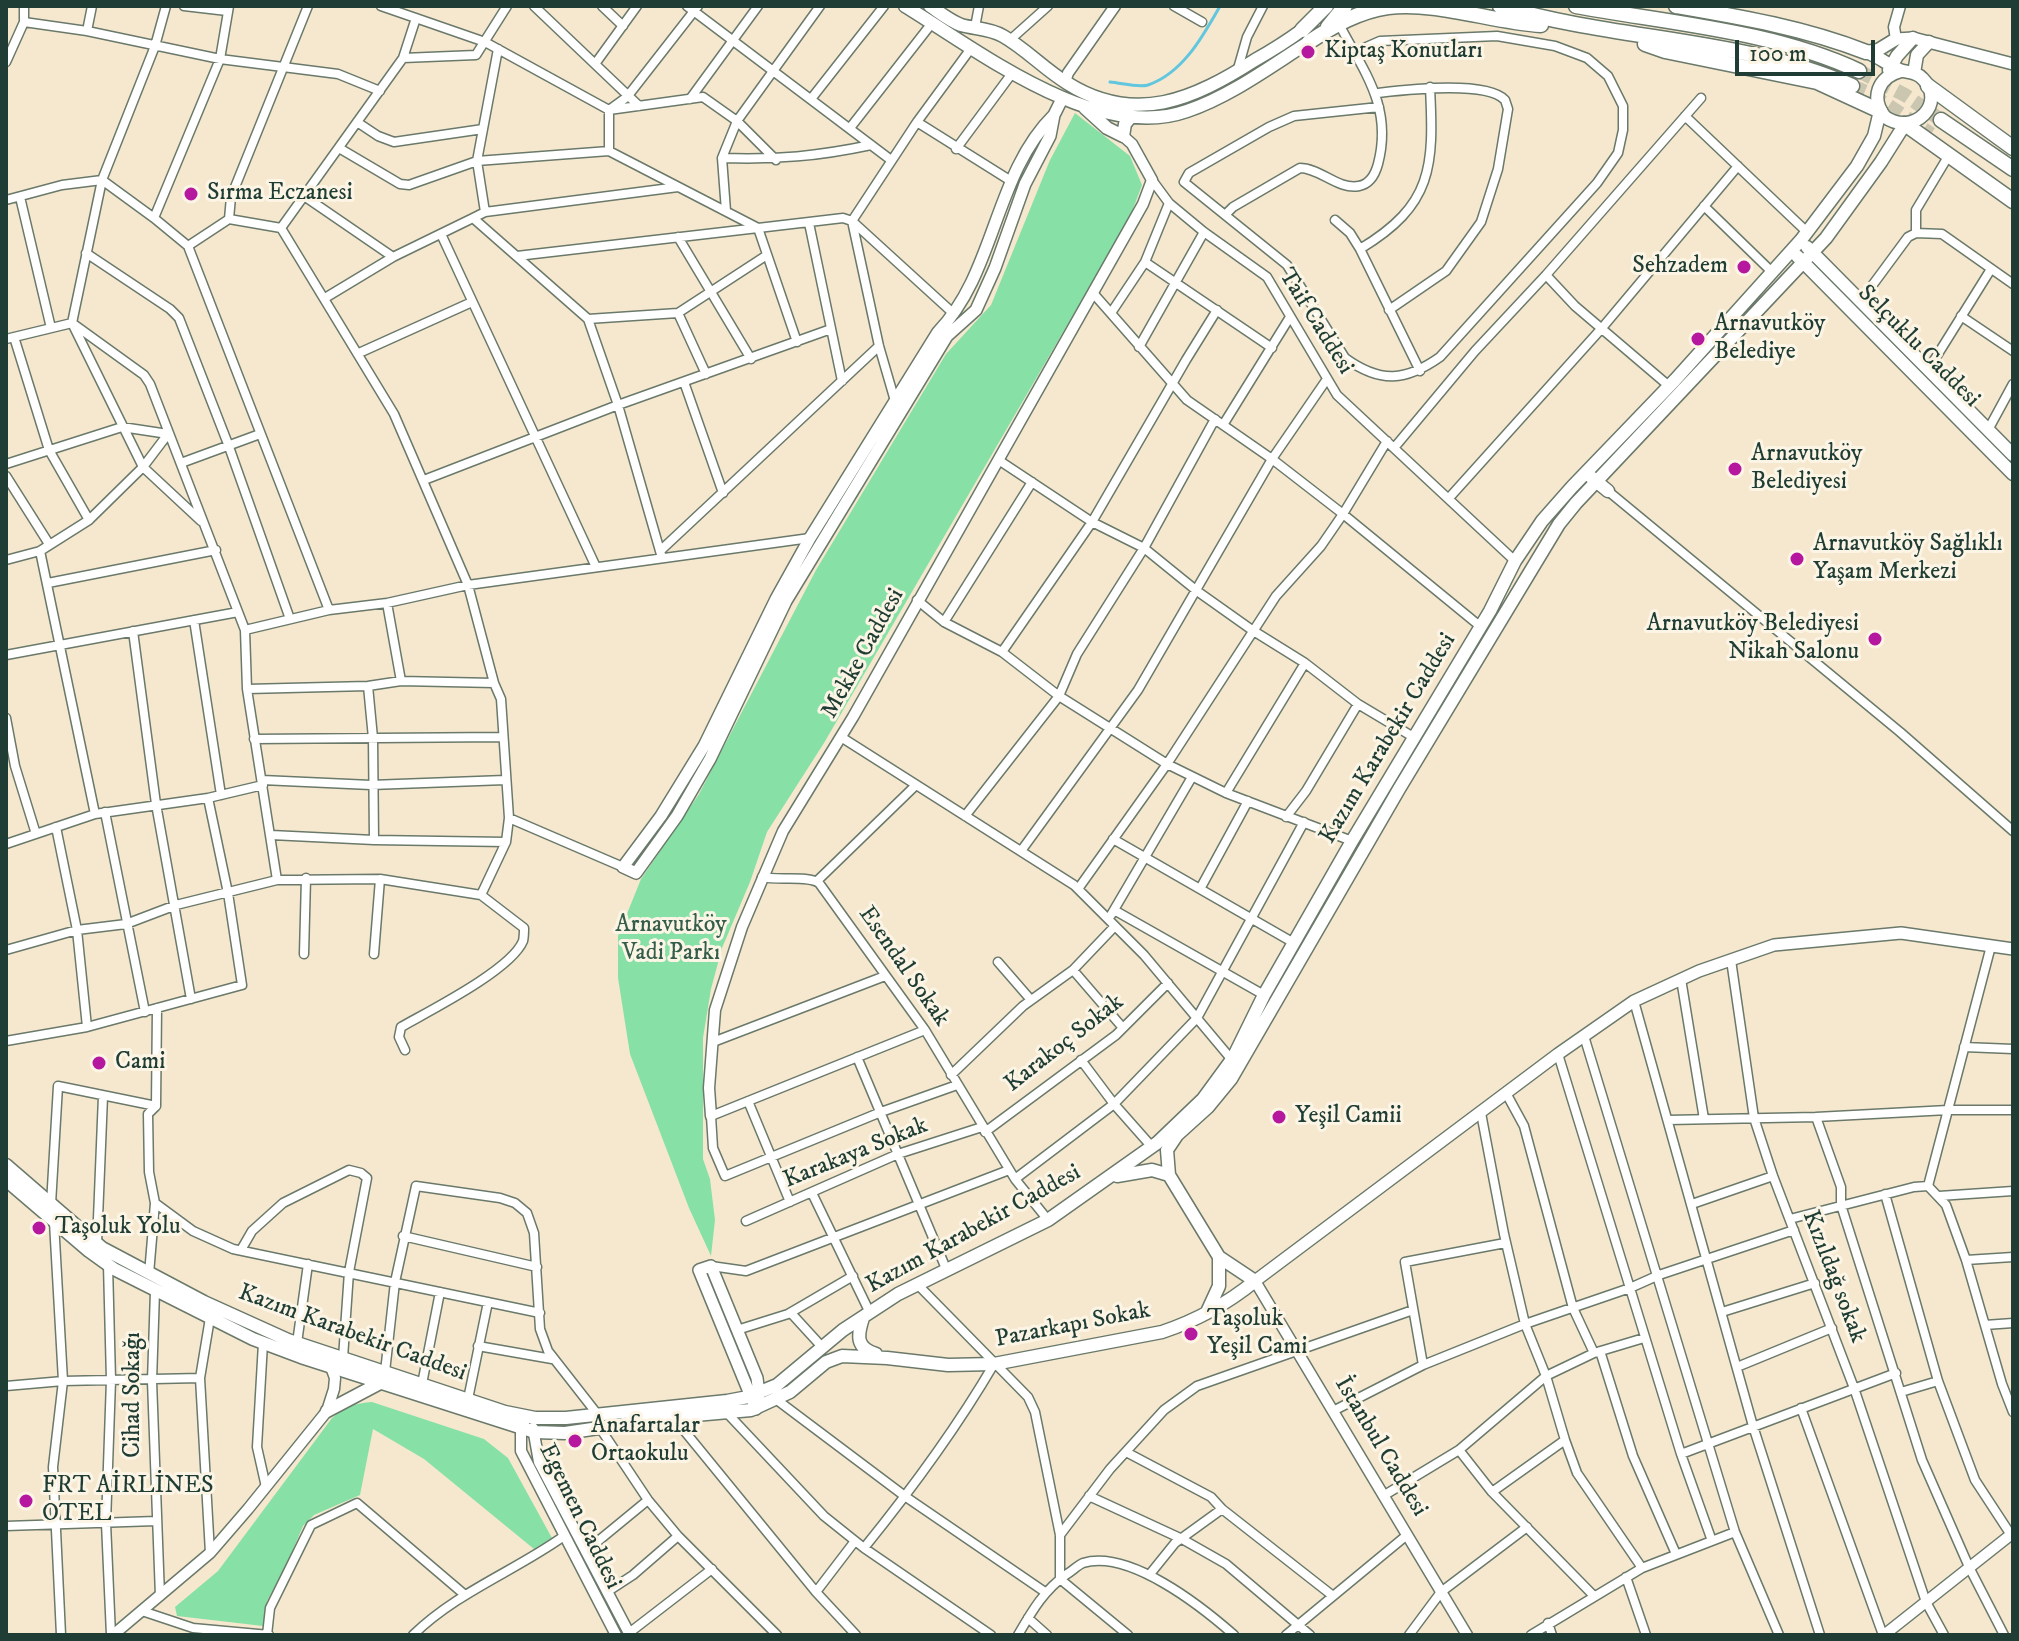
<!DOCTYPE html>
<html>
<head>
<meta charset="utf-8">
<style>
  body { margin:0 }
  #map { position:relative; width:2019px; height:1641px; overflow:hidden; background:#f6e8cf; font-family:"IM FELL DW Pica",serif }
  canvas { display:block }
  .frame { position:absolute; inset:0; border:8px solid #1f3d34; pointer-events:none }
  .scale { position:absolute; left:1735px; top:40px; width:140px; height:36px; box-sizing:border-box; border:4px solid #1f3d34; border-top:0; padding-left:10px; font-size:24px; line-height:28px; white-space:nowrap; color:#1f3d34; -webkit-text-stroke:6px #fcf5e5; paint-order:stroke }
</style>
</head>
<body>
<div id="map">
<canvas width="2019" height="1641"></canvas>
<div class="frame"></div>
<div class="scale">100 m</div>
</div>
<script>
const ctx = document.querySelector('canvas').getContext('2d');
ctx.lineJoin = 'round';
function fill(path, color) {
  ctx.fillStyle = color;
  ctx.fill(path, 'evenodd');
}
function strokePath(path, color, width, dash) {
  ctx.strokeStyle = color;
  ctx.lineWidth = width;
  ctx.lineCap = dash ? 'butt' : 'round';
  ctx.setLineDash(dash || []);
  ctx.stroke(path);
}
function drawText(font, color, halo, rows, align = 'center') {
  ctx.font = font + ' "IM FELL DW Pica",serif';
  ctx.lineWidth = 6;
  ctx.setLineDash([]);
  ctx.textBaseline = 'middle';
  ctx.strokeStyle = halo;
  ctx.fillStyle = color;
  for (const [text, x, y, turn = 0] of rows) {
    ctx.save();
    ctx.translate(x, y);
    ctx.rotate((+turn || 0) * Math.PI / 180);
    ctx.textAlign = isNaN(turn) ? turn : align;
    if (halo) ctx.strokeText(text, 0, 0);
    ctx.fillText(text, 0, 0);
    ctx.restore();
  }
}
fill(new Path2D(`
  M1075,113l55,43 12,29 -12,32 -306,526 -57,89 -17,50 -28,66 -11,41 -8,49v121l7,20 5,41 -4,36 -22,-48 -59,-154 -12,-76v-42l23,-57 58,-85 117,-224 130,-216 45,-49 59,-145z
  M372,1402l112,37 24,19 44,80 -18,11 -110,-90 -51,-30 -13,66 -46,20 -11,11 -17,40 -19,35 -4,25 -86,-10 -2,-9 43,-36 114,-153c13,-11 23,-15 40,-16z`), '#87e1a7');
strokePath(new Path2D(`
  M1110,82c12,1 28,6 38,3 35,-12 55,-49 72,-79`), '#61c6de', 3);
strokePath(new Path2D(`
  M1859,71l46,24 36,25
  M1852,86l19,8 60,40`), '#cbc6b0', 14, [14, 7]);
const minor = new Path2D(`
  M166,6l-11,40 -53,134 -30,143 71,144 58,54
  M184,6l43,5
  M381,6l104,36 124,68 94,-13 34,24 83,-115
  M534,6l105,100
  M602,6l21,20
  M687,6l204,154
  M698,6l-71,91 -18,13v41l149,77 85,-10 9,3 102,93
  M1174,6l28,16
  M24,22l63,9 133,28 118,15 42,17
  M975,27l4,-21
  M87,31l5,-25
  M1010,40l38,-34
  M498,49l-21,112 8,51 -12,6 115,101 30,86 44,153
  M1355,52l25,-11 117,-5 58,10 32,12 21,18 15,30v24l-5,23 -21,30 -157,174c-34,24 -59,27 -95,1l-58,-93 -103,-83 5,-9 80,-46 25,-11 85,-9
  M403,58l13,-40
  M6,62l18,-40v-16
  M595,64l42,-58
  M1237,72l10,-35 16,-31
  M1377,93c27,-3 109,-13 128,7l3,9 -10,60 -17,53 -35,49 -57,39
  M690,99l68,-93
  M811,99l73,-93
  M1685,116l123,117
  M357,122l21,14 16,6 89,-13
  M917,122l94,59
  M850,128l82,-105
  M339,148l61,36 9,1 68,-24 132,-10
  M956,149l57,-77
  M722,158c54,2 97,-2 149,-13
  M1152,180l17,23 35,29 63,45 70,118 178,166
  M304,196l89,61
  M20,197l31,131
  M6,200l56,-15 40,-5 52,38 34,28 41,-27 52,9 113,186 74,171 26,98 7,16 8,119 -3,24 -25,53 -101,-16 -103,1 -101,25 -50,19 -49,6 -71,20
  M1704,206l69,67
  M726,211l-4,-53 15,-37 39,39
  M485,212l193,-25
  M1225,215l8,-8 67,-39c20,0 38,22 59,18 11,-2 16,-11 19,-22 15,-57 -14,-92 -39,-140
  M154,218l66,-159 9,-53
  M229,219l2,-22 77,-191
  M1335,220l15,13 10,16 60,122
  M809,223l33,158
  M281,228l122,-170 73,-3 31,-49
  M1916,233v-23l33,-55
  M441,234l155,333
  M678,237l73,122
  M188,246l141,364
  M1360,249c73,-44 74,-82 70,-162
  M86,253l84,56 9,9 49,126 62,175
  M517,256l241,-28 39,114
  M1145,262l127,86
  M1546,275l29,31 94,80
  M1093,293l94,107 85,59 71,55 138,113
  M325,298l68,-41 80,-39
  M1860,302l48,-65 8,-4 26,1 71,50
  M678,313l28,61
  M1111,313l34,-51 24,-59
  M1961,316l52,35
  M588,319l90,-6 89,-58
  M14,337l35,113 40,70
  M6,339l66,-16 72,52 6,9 95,246 2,59 30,191
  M1139,347l65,-115
  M359,353l113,-51
  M1928,370l63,-101
  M684,382l39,111
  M895,401l-16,-55 -27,-125 65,-99 55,-75
  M1223,425l67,-108
  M1988,430l25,-46
  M1394,448l81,-97 71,-76 155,-177
  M1000,461l92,61 52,26 53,43 55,39 53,33 53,41 57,34
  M181,463l79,-29
  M6,464l116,-37 46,7 -25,33 -54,53 -49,31 -34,9
  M6,476l43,68
  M424,480l194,-75 213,-76
  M1608,491l292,241 113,99
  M1449,498l153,-170 136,-162
  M40,551l55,263
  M660,551l219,-205
  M48,583l168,-33
  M917,600l27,22 58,30 57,44 108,68 59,29 126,48
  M387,603l14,78
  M194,620l27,175
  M944,622l88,-140
  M245,630l84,-20 58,-7 81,-18 342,-47
  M133,631l23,173 35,195
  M1002,652l90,-130 94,-162 31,-50
  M6,655l232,-43
  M368,686l5,52 1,102
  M247,689l121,-3 33,-5 93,2
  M6,718l9,48 21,68
  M841,737l233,148 70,70 88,105
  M254,739l248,-2
  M262,780l109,5 134,-5
  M1226,793l79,-130
  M105,812l40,200
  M965,816l94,-120 18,-42 67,-106 71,-129
  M1286,817l20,-26 52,-87
  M509,818l114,49
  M56,827l21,103 10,97
  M271,835l103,5 132,2
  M1113,839l181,104
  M6,844l89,-30 113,-16 55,-13
  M1021,851l117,-161 134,-231 55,-80
  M762,877c16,4 46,-2 57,6l106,147 90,149 33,41
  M817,881l99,-96
  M1078,889l89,-125 109,-168 45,-50 22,-32 44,-73
  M1200,889l48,-88
  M1114,910l150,85
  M1111,915l81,-138
  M304,954l2,-76
  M374,954l6,-75
  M1731,960l23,158 19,58 81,212 72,214 18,33
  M998,962l33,38
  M1073,970l50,58
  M1681,979l23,140
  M1634,1001l119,425 67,209
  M925,1030l-214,86 2,32 12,28 156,-64 76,-27
  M1584,1036l151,496 44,103
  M6,1041l81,-14 155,-42 -14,-92 -20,-95
  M713,1042l172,-66
  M1964,1047l49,2
  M405,1050l-6,-13 2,-10c28,-16 110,-57 122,-86 1,-4 1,-9 1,-13l-43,-33
  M1558,1054l123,400 31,87
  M857,1057l90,214
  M1081,1060l33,44 38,43
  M951,1075l72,-69 50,-36 42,-44
  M1506,1093l18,33 49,182 21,45
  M748,1101l42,101
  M1481,1113l23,121 21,90 21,52 19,64 12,33 65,95
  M1816,1117l132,-7h65
  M1668,1120l148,-3 25,70v18l81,255 47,107 35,68
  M985,1132l131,-97 52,-52
  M1015,1179l99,-75 83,-86 107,-196
  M1928,1186l63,-240
  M812,1193l58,120
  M1885,1194l53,187 37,99 36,55
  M1939,1196l74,-5
  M155,1203l-6,-31 -1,-58 8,-8
  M51,1204l7,-118 98,20 1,-98
  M1692,1204l81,-28
  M1790,1219l124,-32 14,-1 18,19 20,55 36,124 11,28
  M746,1221l152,-67 84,-27
  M54,1222l9,159 -10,86 8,168
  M403,1236l134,31
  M97,1243l6,-147
  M241,1250l11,-19 31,-28 66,-33 12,3 6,5 -18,94 -6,86
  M1966,1260l47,-3
  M108,1265l3,115 -5,143 5,112
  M711,1266l35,5 263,-101
  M149,1274l6,-71 38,28 40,18 307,64
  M918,1285l110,112 7,15 25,123v44l68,56
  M155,1291l-3,90 8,215
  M1722,1312l93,-29
  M791,1313l32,35
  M210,1318l-10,60 10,175
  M1985,1325l28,-2
  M737,1330l51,-16 65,-38
  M263,1343l-6,104 9,40
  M297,1343l11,-79
  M478,1346l74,13
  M1600,1351l33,105 43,98
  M1423,1365l-18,-103 100,-19
  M1737,1367l95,-39
  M385,1372l10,-90 21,-96 84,12 15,5 12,10 7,20 6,96 8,22 50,64
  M422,1384l18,-92
  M6,1386l57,-5 137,-3
  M1901,1392l37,-11
  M468,1399l20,-97
  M777,1400l129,97 139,95
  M1801,1408l82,227
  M1333,1411l90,-46 102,-41 105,-36 29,-13 135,-45
  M727,1413l97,103 40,32 127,87
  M673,1417l143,175 40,43
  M600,1428l48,72 30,36 99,99
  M1459,1450l33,42 102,104
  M1126,1452l85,45 11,12 111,87
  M1681,1454l215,-81
  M1492,1492l73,-52
  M1089,1496l93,43 44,25 84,71
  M1383,1496l76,-46 87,-74 48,-23 50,-15
  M6,1526l150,-5
  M1060,1535l50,-66 54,-59 33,-24 216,-76
  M864,1548c47,-58 92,-119 130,-184
  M586,1551l62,-51
  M1150,1574l25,-31 47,-34
  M1626,1577l20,58
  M607,1592l26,-17 45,-39
  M816,1592l39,-51
  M142,1611l51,17 76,7
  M1028,1618l19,17
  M1548,1623l4,12
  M629,1633l83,-64
  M267,1635l3,-27 41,-83 46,-22 108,92
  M413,1635c44,-43 102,-64 151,-99
  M1018,1635c14,-24 26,-45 49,-61 5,-3 11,-9 16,-11 46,-14 118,43 151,72
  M1286,1635l121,-100
  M1409,1635l32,-43 86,-65
  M1531,1635l111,-67 93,-36`);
const tertiary = new Path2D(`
  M1896,39l-2,-12 6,-21
  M1065,82l3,-9 47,-67
  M711,1116l-2,-28 6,-78 27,-83 41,-96 70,-114 290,-513 9,-24 -20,-36 -9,-8
  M1255,1281l212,354
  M524,1423l-3,6v22l95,184
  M533,1428l6,34 91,173
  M113,1635l97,-82 38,-44 79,-98 7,-22 1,-11 -4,-11
  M1884,1635l129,-102`);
const secondary = new Path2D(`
  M1896,39l17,-1 100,26
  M1054,115c-60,59 -58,157 -116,217l-128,206 -34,61 -72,147 -43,70 -38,51 13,6 41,-57 33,-57 76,-158 161,-265 29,-26 19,-42 30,-84 25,-48 4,-21 8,-16
  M711,1266l46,112 2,16 -3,15 -57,-139z
  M1255,1281l303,-227 76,-53 65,-30 75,-26 127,-12 112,16`);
const primary = new Path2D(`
  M905,6c74,45 191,137 282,105 44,-15 84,-45 122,-69
  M930,6c9,6 20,15 31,19 14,4 28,3 42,11 23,13 41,33 64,47 68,43 127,16 188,-23 16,-9 32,-19 47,-30
  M1866,52c12,4 22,13 34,18 8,3 16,1 23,9 24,24 -9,58 -38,38 -15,-19 -7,-40 16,-46
  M1867,52l11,-2 18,-11
  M1889,70l8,-14 16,-18
  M1914,73l3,-18 12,-13
  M1085,108l22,20 16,8 2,-12 5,-6
  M1807,247l206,208
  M1797,256l216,218
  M1591,477l17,14
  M6,1165l96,83 102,54 84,38 217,72 30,6h31l161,-17 21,-4 29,-12 66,-55 55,-36 150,-74 109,-77 46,-44 30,-41 31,-63 88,-154 138,-230 25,-50 27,-40 30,-34 103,-107 126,-140 56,-74 17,-30 6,-25
  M1117,1176l35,-6 17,5
  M6,1180l83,71 25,18 139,70 48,18 234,75 30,1 108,-16 78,-7 39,-18 36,-30 16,-6 45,2 61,7 46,-1 168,-32c33,-11 66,-29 93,-51l-36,-24 -50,-82 -2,-25 10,-15 31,-28 23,-28 168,-290 160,-265 17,-21 250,-265 55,-76 24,-38
  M1207,1312l12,-26v-29
  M863,1318c-6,18 -7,30 13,36
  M327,1411l53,-28`);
const trunk = new Path2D(`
  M1500,6c115,35 241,31 352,80
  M1576,6c93,17 198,25 283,65
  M1676,6c64,11 129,22 190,46
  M1328,27l17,-21
  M1302,30l24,-24
  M1309,42c24,-16 50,-31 79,-35 48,-6 104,15 153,18
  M1645,44l20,7 152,31 63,29
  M1928,86l85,62
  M1941,120l72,49
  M1905,124l108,77`);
strokePath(minor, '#6a796a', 11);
strokePath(tertiary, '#6a796a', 13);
strokePath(secondary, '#6a796a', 14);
strokePath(primary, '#6a796a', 15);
strokePath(trunk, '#6a796a', 17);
strokePath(minor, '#fff', 8);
strokePath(tertiary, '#fff', 10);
strokePath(secondary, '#fff', 11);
strokePath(primary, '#fff', 12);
strokePath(trunk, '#fff', 14);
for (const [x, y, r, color] of [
  [1308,52,8,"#b5179e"],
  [191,194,8,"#b5179e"],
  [1744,267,8,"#b5179e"],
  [1698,339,8,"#b5179e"],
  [1735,469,8,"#b5179e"],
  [1797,559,8,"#b5179e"],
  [1875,639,8,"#b5179e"],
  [99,1063,8,"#b5179e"],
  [1279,1117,8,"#b5179e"],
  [39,1228,8,"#b5179e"],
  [1191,1334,8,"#b5179e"],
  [575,1441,8,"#b5179e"],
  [26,1501,8,"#b5179e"]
]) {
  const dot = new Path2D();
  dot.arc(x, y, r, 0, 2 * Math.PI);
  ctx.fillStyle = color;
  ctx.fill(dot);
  strokePath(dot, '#fcf5e5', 3);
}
drawText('24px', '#1f3d34', '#fcf5e5', [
  ["Kiptaş Konutları",1324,52],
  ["Sırma Eczanesi",207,194],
  ["Sehzadem",1728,267,"right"],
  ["Arnavutköy",1714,325],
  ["Belediye",1714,353],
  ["Arnavutköy",1751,455],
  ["Belediyesi",1751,483],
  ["Arnavutköy Sağlıklı",1813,545],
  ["Yaşam Merkezi",1813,573],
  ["Arnavutköy Belediyesi",1859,625,"right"],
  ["Nikah Salonu",1859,653,"right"],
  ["Cami",115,1063],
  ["Yeşil Camii",1295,1117],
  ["Taşoluk Yolu",55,1228],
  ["Taşoluk",1207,1320],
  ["Yeşil Cami",1207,1348],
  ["Anafartalar",591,1427],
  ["Ortaokulu",591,1455],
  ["FRT AİRLİNES",42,1487],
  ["OTEL",42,1515]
], 'left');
drawText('24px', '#1f3d34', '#fcf5e5', [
  ["Taif Caddesi",1315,322,58],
  ["Selçuklu Caddesi",1918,347,45],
  ["Mekke Caddesi",864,654,-61],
  ["Kazım Karabekir Caddesi",1389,739,-59],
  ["Esendal Sokak",903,967,55],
  ["Karakoç Sokak",1065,1044,-38],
  ["Karakaya Sokak",856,1154,-22],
  ["Kazım Karabekir Caddesi",974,1230,-29],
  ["Kızıldağ sokak",1833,1277,69],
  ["Pazarkapı Sokak",1073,1326,-11],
  ["Kazım Karabekir Caddesi",352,1334,20],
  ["Cihad Sokağı",134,1395,-90],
  ["İstanbul Caddesi",1380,1447,59],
  ["Egemen Caddesi",579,1517,64]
]);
drawText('24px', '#345e4b', '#fcf5e5', [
  ["Arnavutköy",671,926],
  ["Vadi Parkı",671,954]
]);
</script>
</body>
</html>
